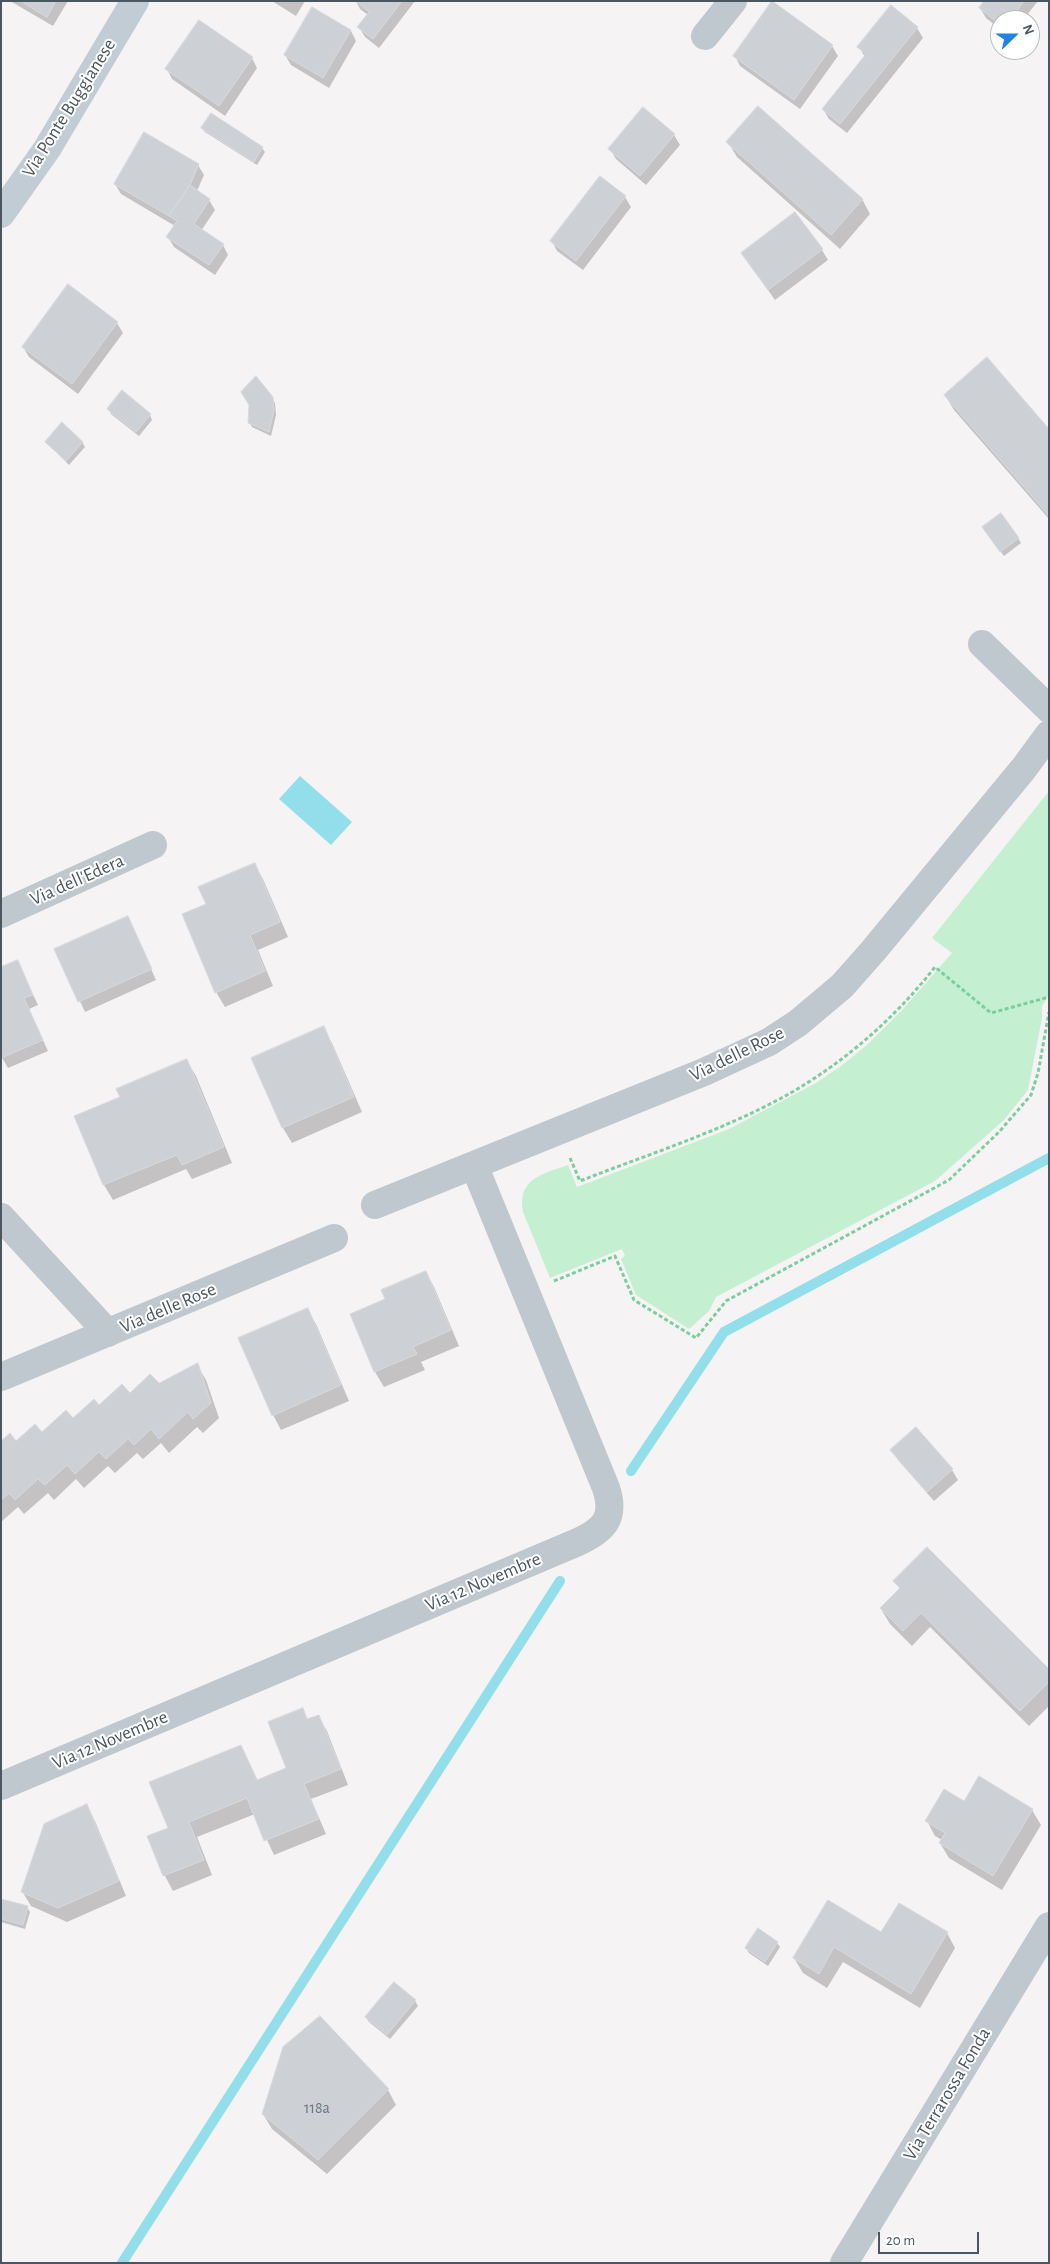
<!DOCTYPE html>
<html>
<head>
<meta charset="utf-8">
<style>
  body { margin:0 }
  #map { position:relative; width:1050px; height:2264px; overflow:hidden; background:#f5f3f3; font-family:"Alegreya Sans",sans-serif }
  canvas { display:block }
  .frame { position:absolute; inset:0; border:2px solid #4a5760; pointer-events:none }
  .north { position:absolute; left:990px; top:10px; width:50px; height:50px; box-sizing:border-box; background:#fff; border:1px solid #b7bcbf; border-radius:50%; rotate:68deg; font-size:14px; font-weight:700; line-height:20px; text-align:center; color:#4a5760 }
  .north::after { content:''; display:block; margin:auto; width:18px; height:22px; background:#1f83e3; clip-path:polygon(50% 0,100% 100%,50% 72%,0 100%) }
  .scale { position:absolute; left:878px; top:2232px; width:101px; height:22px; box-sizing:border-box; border:2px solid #4a5760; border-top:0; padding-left:6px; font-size:15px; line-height:18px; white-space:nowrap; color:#4a5760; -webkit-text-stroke:4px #fff; paint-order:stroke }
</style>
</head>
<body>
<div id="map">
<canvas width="1050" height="2264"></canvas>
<div class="frame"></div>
<div class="north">N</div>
<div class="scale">20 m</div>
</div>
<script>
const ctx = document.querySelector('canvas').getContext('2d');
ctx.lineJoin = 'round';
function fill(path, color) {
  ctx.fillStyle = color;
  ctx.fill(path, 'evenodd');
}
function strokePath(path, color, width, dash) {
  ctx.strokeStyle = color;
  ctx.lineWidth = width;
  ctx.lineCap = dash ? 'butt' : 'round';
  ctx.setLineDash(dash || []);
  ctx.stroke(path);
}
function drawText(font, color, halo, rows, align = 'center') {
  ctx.font = font + ' "Alegreya Sans",sans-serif';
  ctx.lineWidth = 4;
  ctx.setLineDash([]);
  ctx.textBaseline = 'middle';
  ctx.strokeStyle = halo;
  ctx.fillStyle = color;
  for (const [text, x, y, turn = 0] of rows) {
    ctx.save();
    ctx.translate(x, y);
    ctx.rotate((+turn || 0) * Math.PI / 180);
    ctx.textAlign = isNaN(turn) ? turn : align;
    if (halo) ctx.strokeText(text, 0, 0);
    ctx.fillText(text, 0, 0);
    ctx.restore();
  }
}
fill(new Path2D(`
  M1049,791v204l-7,11v12l-14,72 -24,30 -69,61 -219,116 -7,14 -20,18 -53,-34 -15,-36 4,-3 -3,-7 -72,29 -27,-66c-6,-33 19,-38 45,-47l9,22 152,-58 87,-46 25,-17 27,-22 35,-35 49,-56 -20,-15z`), '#c4f0d1');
fill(new Path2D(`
  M300,776l52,46 -21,23 -52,-46z`), '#92dfeb');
fill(new Path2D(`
  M10,1h58l-15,25z
  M272,1h33l-9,15z
  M356,1h59l-36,47 -14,-11 -6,-10 9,-12 -8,-6z
  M985,1h53l-15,19h-23v9l-14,-11 -6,-10z
  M313,9l38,22 5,10 -27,47 -38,-23 -6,-10z
  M917,28l6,10 -76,95 -18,-14 -6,-10 42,-52 -6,-10z
  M832,46l6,10 -38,53 -60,-43 -5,-10z
  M252,58l5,10 -32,48 -53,-37 -5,-10z
  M202,128l60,20 3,4 -8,13 -52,-33z
  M674,135l6,10 -34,40 -30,-26 -6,-10z
  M728,142l134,57 8,15 -30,35 -103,-92z
  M198,165l6,10 -7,16 12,9 6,10 -14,21 22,14 5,10 -13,20 -41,-28 -6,-10 7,-11 -54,-32 -6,-10z
  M625,197l6,10 -48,63 -26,-19 -5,-10z
  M822,250l6,10 -53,40 -33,-47z
  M117,323l6,10 -45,61 -49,-37 -6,-10z
  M945,395l104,36v88l-95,-109z
  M272,398l3,5 1,12 -5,21 -19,-9 -3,-5z
  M109,409l41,6 2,5 -13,16 -28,-22z
  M46,442h36l3,5 -16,18z
  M986,532l32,6 3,5 -17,13z
  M255,865l8,14 25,58 -30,13 15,36 -48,21 -9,-15 -9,-88z
  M128,918l28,62 -71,32 -29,-62z
  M17,961l21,44 -9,4 19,42 -40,17 -7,-12z
  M323,1028l9,15 30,69 -70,31 -9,-15z
  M187,1061l9,15 36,87 -40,16 -6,-10 -73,31 -9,-15 -28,-68 46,-19z
  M426,1272l8,15 25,59 -38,16 4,8 -41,17 -9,-15 -24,-57 35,-15z
  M307,1309l9,15 33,77 -68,29 -8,-15z
  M197,1365l9,15 13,38 -16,15 -6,-6 -28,26 -8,-10 -18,16 -6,-6 -22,20 -7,-7 -24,22 -8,-9 -22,21 -6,-7 -24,21 -6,-7 -17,15v-79h15l26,-10 57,-26 60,-22z
  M892,1450l60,20 6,10 -24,21 -36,-41z
  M895,1581l154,90v35l-20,20 -99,-99 -18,19 -22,-22 -9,-15 19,-19z
  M302,1710l6,10 10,-4 9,15 21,54 -37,14 15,35 -52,21 -19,-41 -58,23 15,38 -39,16 -8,-15 -16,-39 20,-8 72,-83 17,35 30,-12z
  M964,1803l68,7 9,15 -39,65 -53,-32 -9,-15 2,-3 -7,-4 -8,-15z
  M87,1806l8,15 31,75 -59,26 -36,-16 -9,-15z
  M1,1900l26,7 3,5 -5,17 -24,-7z
  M828,1902l54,32 65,-1 8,15 -35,60 -77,-46 -16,26 -24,-15 -9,-15z
  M777,1943l3,4 -12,19 -19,-13 -3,-5z
  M394,1984l21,17 3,5 -28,33 -21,-17 -3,-5z
  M388,2090l8,15 -69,69 -55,-45 -9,-15z`), '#0003');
strokePath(new Path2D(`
  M631,1471l93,-139 325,-174
  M122,2263l438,-682`), '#92dfeb', 10);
const building = new Path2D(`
  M21,1h35l-9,16z
  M356,1h46l-29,38 -16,-12 12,-15z
  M772,1l61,44 -39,55 -61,-44z
  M984,1h40l-14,19h-10v4l-21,-16z
  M891,5l27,22 -78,97 -18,-15 44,-55 -9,-7z
  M312,7l39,23 -28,48 -39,-23z
  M199,20l54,37 -34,49 -54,-37z
  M758,106l105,93 -32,36 -105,-93z
  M643,107l32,27 -35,42 -32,-27z
  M211,113l52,34 -9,15 -53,-34z
  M144,132l55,32 -9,21 -21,31 -55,-32z
  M600,176l26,20 -50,65 -26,-20z
  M190,185l20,14 -16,25 30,20 -15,21 -43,-28 11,-16 -8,-5z
  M795,212l28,37 -55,41 -27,-37z
  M68,284l50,38 -46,62 -50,-37z
  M987,357l62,72v87l-105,-121z
  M256,376l17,21 1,13 -5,22 -21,-9 1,-18 -8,-13z
  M122,390l29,24 -15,18 -29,-23z
  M62,422l21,20 -17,19 -21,-19z
  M1001,513l18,25 -19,14 -18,-25z
  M255,863l25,59 -30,13 15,36 -50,22 -33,-79 24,-10 -8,-17z
  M128,916l24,53 -74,33 -24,-53z
  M18,960l15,35 -9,3 19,42 -42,18v-91z
  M324,1026l30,71 -72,31 -31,-70z
  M187,1059l37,88 -42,18 -5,-10 -74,30 -29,-69 46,-19 -4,-8z
  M426,1271l25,59 -38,17 4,7 -43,18 -24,-58 35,-15 -4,-9z
  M308,1308l33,77 -69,31 -34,-78z
  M198,1363l13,40 -18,16 -5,-7 -29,27 -8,-10 -17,16 -6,-6 -22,20 -7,-7 -24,22 -8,-9 -22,20 -7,-6 -23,21 -6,-7 -8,7v-59l9,-8 6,8 19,-17 7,8 24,-22 7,8 21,-19 5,6 23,-21 8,9 20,-19 9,9z
  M916,1427l37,42 -26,23 -37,-42z
  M927,1547l122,122v13l-29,29 -99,-98 -18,18 -23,-23 20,-20 -7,-7z
  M303,1708l4,11 12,-4 22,54 -37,15 15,35 -55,22 -17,-43 -58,24 15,38 -41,16 -16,-40 21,-8 -19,-46 92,-37 16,35 29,-12 -18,-46z
  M979,1776l54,33 -40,67 -54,-33 6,-10 -20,-12 19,-32 20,12z
  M87,1804l32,77 -61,27 -37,-16 23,-68z
  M1,1899l27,7 -5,19 -22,-6z
  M828,1900l53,32 18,-29 49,29 -37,62 -77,-47 -15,27 -26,-16z
  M758,1928l20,14 -13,20 -20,-14z
  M394,1982l22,18 -29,35 -22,-18z
  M320,2016l69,73 -71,71 -56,-46 21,-67z`);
fill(building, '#cdd0d5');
strokePath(building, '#d7d9de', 1);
strokePath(new Path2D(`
  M570,1158l10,23c69,-27 142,-50 207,-86 58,-33 107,-76 148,-128l56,46 58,-16
  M554,1281l61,-25 19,44 62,38 30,-37 223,-121 50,-48 32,-37 7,-22 11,-61`), '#7cce9f', 3, [4, 2.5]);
strokePath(new Path2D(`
  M705,36l28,-35
  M982,644l67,65
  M1,914l152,-69
  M375,1205l329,-133 65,-30 29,-19 44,-37 31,-35 151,-183 25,-34
  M1,1217l107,116
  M1,1377l333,-139
  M1,1786l577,-244c26,-12 38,-24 28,-54l-132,-323
  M844,2263l205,-337`), '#bec8ce', 28);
strokePath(new Path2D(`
  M1,214l46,-65 88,-148`), '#c1ccd5', 28);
drawText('16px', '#6b757d', null, [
  ["118a",317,2108]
]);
drawText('19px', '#4a5760', '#fff', [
  ["Via Ponte Buggianese",69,108,-58],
  ["Via dell'Edera",77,880,-24],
  ["Via delle Rose",737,1054,-26],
  ["Via delle Rose",168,1308,-23],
  ["Via 12 Novembre",483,1582,-23],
  ["Via 12 Novembre",110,1740,-23],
  ["Via Terrarossa Fonda",947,2094,-59]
]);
</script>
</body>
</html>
